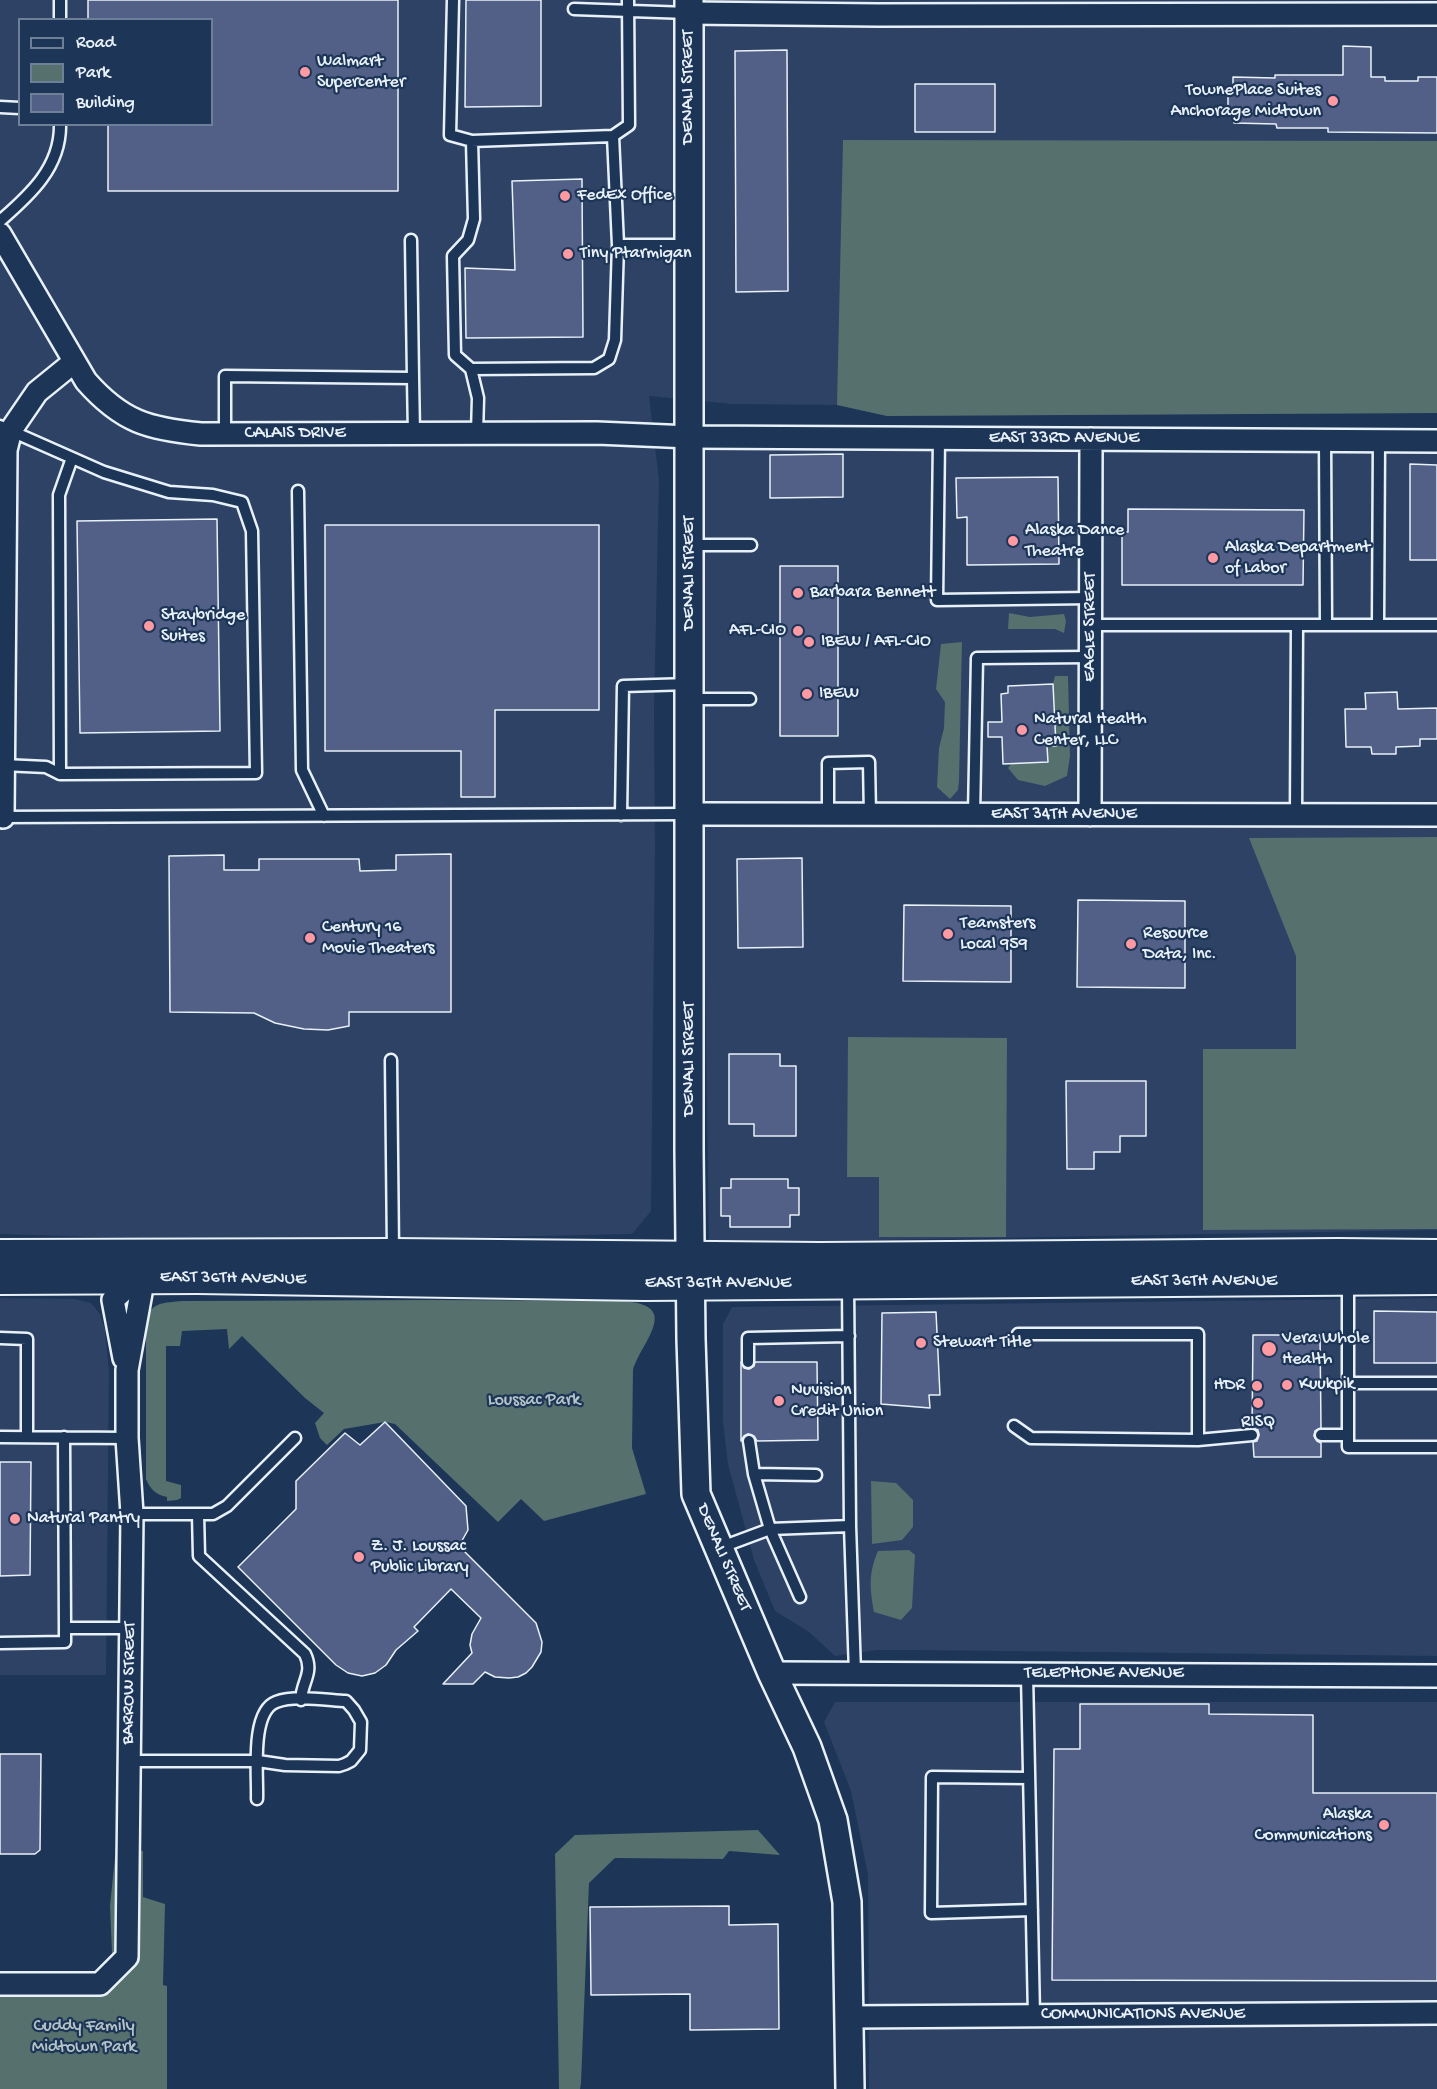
<!DOCTYPE html>
<html>
<head>
<meta charset="utf-8">
<style>
  body { margin:0 }
  #map { position:relative; width:1437px; height:2089px; overflow:hidden; background:#1d3557; font-family:"Gochi Hand",sans-serif }
  canvas { display:block }
  .legend { position:absolute; left:18px; top:18px; width:195px; height:108px; box-sizing:border-box; background:#1d3557; border:2px solid #6e8097; margin:0; padding:8px 10px; list-style:none; font-size:18px; color:#e8f1f8 }
  .legend li { display:flex; align-items:center; gap:12px; height:30px }
  .legend b { width:30px; border:2px solid #6e8097 }
</style>
</head>
<body>
<div id="map">
<canvas width="1437" height="2089"></canvas>
<ul class="legend">
<li><b style="height:8px;background:#1d3557"></b>Road</li>
<li><b style="height:16px;background:#55706d"></b>Park</li>
<li><b style="height:16px;background:#525f87"></b>Building</li>
</ul>
</div>
<script>
const ctx = document.querySelector('canvas').getContext('2d');
ctx.lineJoin = 'round';
function fill(path, color) {
  ctx.fillStyle = color;
  ctx.fill(path, 'evenodd');
}
function strokePath(path, color, width, dash) {
  ctx.strokeStyle = color;
  ctx.lineWidth = width;
  ctx.lineCap = dash ? 'butt' : 'round';
  ctx.setLineDash(dash || []);
  ctx.stroke(path);
}
function drawText(font, color, halo, rows, align = 'center') {
  ctx.font = font + ' "Gochi Hand",sans-serif';
  ctx.lineWidth = 4.5;
  ctx.setLineDash([]);
  ctx.textBaseline = 'middle';
  ctx.strokeStyle = halo;
  ctx.fillStyle = color;
  for (const [text, x, y, turn = 0] of rows) {
    ctx.save();
    ctx.translate(x, y);
    ctx.rotate((+turn || 0) * Math.PI / 180);
    ctx.textAlign = isNaN(turn) ? turn : align;
    if (halo) ctx.strokeText(text, 0, 0);
    ctx.fillText(text, 0, 0);
    ctx.restore();
  }
}
fill(new Path2D(`
  M0,0h1437v413l-550,3 -50,-11 -105,-1 -83,-8 10,84 -5,231 1,137 -4,363 -19,23 -266,6 -235,-2 -131,-4zM20,20h192v104h-192z
  M697,450l740,2v778l-728,13z
  M0,1298l75,1 16,4 9,11 5,16 4,41 -3,304h-106z
  M1437,1298v358l-522,-6h-38l-42,6 -26,-24 -34,-21 -21,-51 -26,-96 -5,-41v-99l9,-17z
  M835,1702h602v387h-568l-1,-214 -17,-84 -27,-69z`), '#2d4265');
fill(new Path2D(`
  M843,140l594,1v272l-550,3 -50,-11z
  M1009,613l21,4 34,-3 2,7 -2,12 -9,-4h-47z
  M962,642l-3,139 -1,9 -8,9 -13,-12 2,-39 5,-20 1,-26 -9,-13 5,-45z
  M1055,676h13l2,80 -3,20 -22,10 -27,-6 -10,-12 4,-5 36,-1 -1,-16h9l-3,-62z
  M1437,837v392l-234,1v-181h93v-93l-47,-118z
  M848,1037l159,1 -1,199h-127v-60h-32z
  M434,1300l189,1c60,4 18,41 10,69l-1,78 14,46 -102,27 -23,-22 -23,23 -103,-98 -10,-2 -41,7 -17,16 -7,-7 -5,-15 9,-10 -19,-15 -63,-62 -13,13 -2,-20 -45,2 -2,15h-14v135l15,4v13l-4,2 -10,1v-4c-11,-2 -17,-8 -21,-18v-154c2,-24 18,-22 37,-24z
  M871,1481l25,2 17,17v27l-11,13 -30,4z
  M909,1550l6,5 -3,53 -11,12 -27,-8c-4,-23 -6,-38 4,-61z
  M758,1830l22,25 -51,-4 -6,8 -108,-1 -26,25 -8,200 -1,6h-21l-4,-235 20,-19z
  M116,1847l27,4v46l22,7 -2,81 4,1v103h-167v-103l113,-10 -3,-70z`), '#55706d');
const building = new Path2D(`
  M88,0h310v191h-290v-67h104v-104h-124z
  M466,0h75v106l-76,1z
  M1343,46l28,1v30h14v4h33v-4h19v56l-109,-1v-4h-51l-1,-4 -42,-1v-9h-6v-25h5v-12l42,1v-3h68z
  M787,50l1,241 -52,1 -1,-241z
  M915,84h80v48h-80z
  M582,179l1,158 -117,1 -1,-70 50,2 -3,-89z
  M843,454v43l-73,1v-43z
  M1410,464l27,1v95h-27z
  M1058,477l1,87 -92,1v-48l-10,1 -1,-40z
  M1128,509l176,1 -1,75h-181v-53h6z
  M217,519l3,212 -140,2 -3,-212z
  M325,525h274v185h-104v87h-34v-46h-136z
  M780,566h58v170h-58z
  M1053,684l3,62h-9l1,16 -45,2 -1,-27h-14v-15h14l-1,-28 7,-1v-7z
  M1397,692l1,17 39,-1v31h-17v7l-24,1v7h-24l-1,-7h-25l-1,-38h21l-1,-16z
  M451,854v158h-102v14l-21,4 -24,-1 -29,-6 -21,-10 -84,-1 -1,-156 55,-1v15h35v-11h100l1,12 36,-1v-15z
  M802,858l1,89 -65,1 -1,-89z
  M1078,900l107,1v87l-108,-1z
  M904,905l107,1v76l-108,-1z
  M729,1054h51v12h16v70h-42v-12h-25z
  M1066,1081h80v55h-26v16h-26v17h-27z
  M731,1179h57v9h11v27h-9v12h-60v-11h-9v-28h10z
  M1374,1311l63,1v51h-63z
  M936,1312l4,83h-11l1,13 -49,-4 1,-91z
  M1253,1335h67l1,93 -6,3 -1,5 3,5 4,2v14h-67l-1,-15 4,-1 2,-6 -1,-5 -6,-2z
  M741,1362l3,6 5,1 5,-3 1,-4h62l1,78 -61,1 -3,-5 -6,-2 -4,2 -3,5z
  M385,1422l81,84 2,24 -9,16 77,77 6,19 -1,10 -9,15 -6,6 -8,4 -9,1 -14,-1 -10,-5 -12,12h-30l29,-31 -2,-8 2,-11 9,-16 -30,-29 -37,38 4,4 -22,19 -10,15 -11,8 -13,3 -14,-3 -12,-8 -98,-98 58,-58v-28l49,-48 15,12z
  M0,1462h31l-1,113 -30,1z
  M1080,1704h129v10l104,1v78h124v188l-385,-1 2,-231h26z
  M0,1754h41l-1,96 -5,4h-35z
  M729,1906v19l49,-1 1,105 -89,1v-36l-99,1 -1,-88z`);
fill(building, '#525f87');
strokePath(building, '#e8f1f8', 1.5);
const service = new Path2D(`
  M453,0l-3,135 22,6 141,-5 16,-11 -1,-125
  M574,9l114,4
  M60,20v-20
  M0,107l20,1
  M472,141l2,78 -6,21 -15,16 2,99 16,14 123,-1 15,-9 6,-19 3,-95 -5,-109
  M0,221c30,-26 61,-54 60,-97
  M411,240l2,138
  M618,245h71
  M471,369l7,29 -1,35
  M0,426l104,46 65,20 44,3 29,7 10,29 4,242 -196,1 -14,-7 -43,-2
  M225,434v-58l188,2 1,56
  M939,439l-2,161 154,-2
  M1325,440l1,185
  M298,491l4,279 22,46
  M690,545h61
  M1091,625h346
  M1378,625l1,-185
  M690,699h60
  M60,774l-1,-279 13,-37
  M621,815l2,-129 67,-2
  M828,815v-52l41,-1 1,53
  M974,815l3,-157 113,-1
  M1296,815l1,-190
  M0,817l690,-3
  M391,1060l2,191
  M1348,1281v166h89
  M848,1284l2,242
  M0,1338l27,1v98
  M748,1362v-24l101,-2
  M1348,1383h89
  M1014,1426l17,12 167,2v-106h-180
  M1321,1435h27
  M0,1437l127,1
  M64,1437l1,191
  M1198,1440l54,-5
  M749,1441l5,33 16,55 30,68
  M754,1474l62,1
  M132,1514h81l14,-8 68,-68
  M198,1514l1,42 106,98c9,19 -3,27 -4,46
  M719,1548l51,-19 80,-3 5,147
  M0,1643l65,-1v-14h66
  M1027,1674l7,342
  M129,1761h129l27,4 54,1 6,-2 6,-3 9,-11 1,-28 -7,-12 -8,-9c-20,-1 -52,-6 -70,1 -26,10 -18,74 -19,97
  M1029,1778l-97,-1 -1,136 101,-3`);
const minor = new Path2D(`
  M689,13l189,2 559,-1
  M0,234l86,147c36,41 63,48 115,53l396,-1 93,4 747,4
  M690,814l747,1
  M1090,815l1,-376
  M3,817l3,-367 5,-20 26,-38 37,-30
  M124,1358l-11,-58 16,-15 1,-14
  M772,1673l665,3
  M0,1984h100l27,-27 5,-443 -5,-76v-68l14,-77 -12,-8
  M850,2017l587,-4`);
const tertiary = new Path2D(`
  M689,0v1150l2,189 5,155 76,179 35,74 26,73 14,82 3,187`);
const secondary = new Path2D(`
  M0,1255l393,-1 427,4 518,-4 99,1
  M0,1279l197,-1 448,7 792,-6`);
strokePath(service, '#e8f1f8', 15);
strokePath(minor, '#e8f1f8', 26);
strokePath(tertiary, '#e8f1f8', 32);
strokePath(secondary, '#e8f1f8', 34);
strokePath(service, '#1d3557', 10);
strokePath(minor, '#1d3557', 21);
strokePath(tertiary, '#1d3557', 27);
strokePath(secondary, '#1d3557', 30);
for (const [x, y, r, color] of [
  [305,72,6,"#ff9aa2"],
  [1333,101,6,"#ff9aa2"],
  [565,196,6,"#ff9aa2"],
  [568,254,6,"#ff9aa2"],
  [1013,541,6,"#ff9aa2"],
  [1213,558,6,"#ff9aa2"],
  [798,593,6,"#ff9aa2"],
  [149,626,6,"#ff9aa2"],
  [798,631,6,"#ff9aa2"],
  [809,642,6,"#ff9aa2"],
  [807,694,6,"#ff9aa2"],
  [1022,730,6,"#ff9aa2"],
  [948,934,6,"#ff9aa2"],
  [310,938,6,"#ff9aa2"],
  [1131,944,6,"#ff9aa2"],
  [921,1343,6,"#ff9aa2"],
  [1269,1349,8,"#ff9aa2"],
  [1287,1385,6,"#ff9aa2"],
  [1257,1386,6,"#ff9aa2"],
  [779,1401,6,"#ff9aa2"],
  [1258,1403,6,"#ff9aa2"],
  [15,1519,6,"#ff9aa2"],
  [359,1557,6,"#ff9aa2"],
  [1384,1825,6,"#ff9aa2"]
]) {
  const dot = new Path2D();
  dot.arc(x, y, r, 0, 2 * Math.PI);
  ctx.fillStyle = color;
  ctx.fill(dot);
  strokePath(dot, '#1d3557', 2);
}
drawText('18px', '#e8f1f8', '#1d3557', [
  ["Walmart",317,62],
  ["Supercenter",317,83],
  ["TownePlace Suites",1321,91,"right"],
  ["Anchorage Midtown",1321,112,"right"],
  ["FedEx Office",577,196],
  ["Tiny Ptarmigan",580,254],
  ["Alaska Dance",1025,531],
  ["Theatre",1025,552],
  ["Alaska Department",1225,548],
  ["of Labor",1225,569],
  ["Barbara Bennett",810,593],
  ["Staybridge",161,616],
  ["Suites",161,637],
  ["AFL-CIO",786,631,"right"],
  ["IBEW / AFL-CIO",821,642],
  ["IBEW",819,694],
  ["Natural Health",1034,720],
  ["Center, LLC",1034,741],
  ["Teamsters",960,924],
  ["Local 959",960,945],
  ["Century 16",322,928],
  ["Movie Theaters",322,949],
  ["Resource",1143,934],
  ["Data, Inc.",1143,955],
  ["Vera Whole",1282,1339],
  ["Health",1282,1360],
  ["Stewart Title",933,1343],
  ["Kuukpik",1299,1385],
  ["HDR",1245,1386,"right"],
  ["Nuvision",791,1391],
  ["Credit Union",791,1412],
  ["RISQ",1258,1423,"center"],
  ["Natural Pantry",27,1519],
  ["Z. J. Loussac",371,1547],
  ["Public Library",371,1568],
  ["Alaska",1372,1815,"right"],
  ["Communications",1372,1836,"right"]
], 'left');
drawText('18px', '#e8f1f8', '#1d3557', [
  ["DENALI STREET",689,87,-90],
  ["CALAIS DRIVE",295,434],
  ["EAST 33RD AVENUE",1064,439],
  ["DENALI STREET",690,573,-90],
  ["EAGLE STREET",1091,627,-90],
  ["EAST 34TH AVENUE",1064,815],
  ["DENALI STREET",690,1059,-90],
  ["EAST 36TH AVENUE",233,1279,1],
  ["EAST 36TH AVENUE",1204,1282],
  ["EAST 36TH AVENUE",718,1284],
  ["DENALI STREET",723,1558,67],
  ["TELEPHONE AVENUE",1104,1674],
  ["BARROW STREET",130,1683,-89],
  ["COMMUNICATIONS AVENUE",1143,2015]
]);
drawText('18px', '#b5c4c7', '#1d3557', [
  ["Loussac Park",534,1401],
  ["Cuddy Family",84,2027],
  ["Midtown Park",84,2048]
]);
</script>
</body>
</html>
